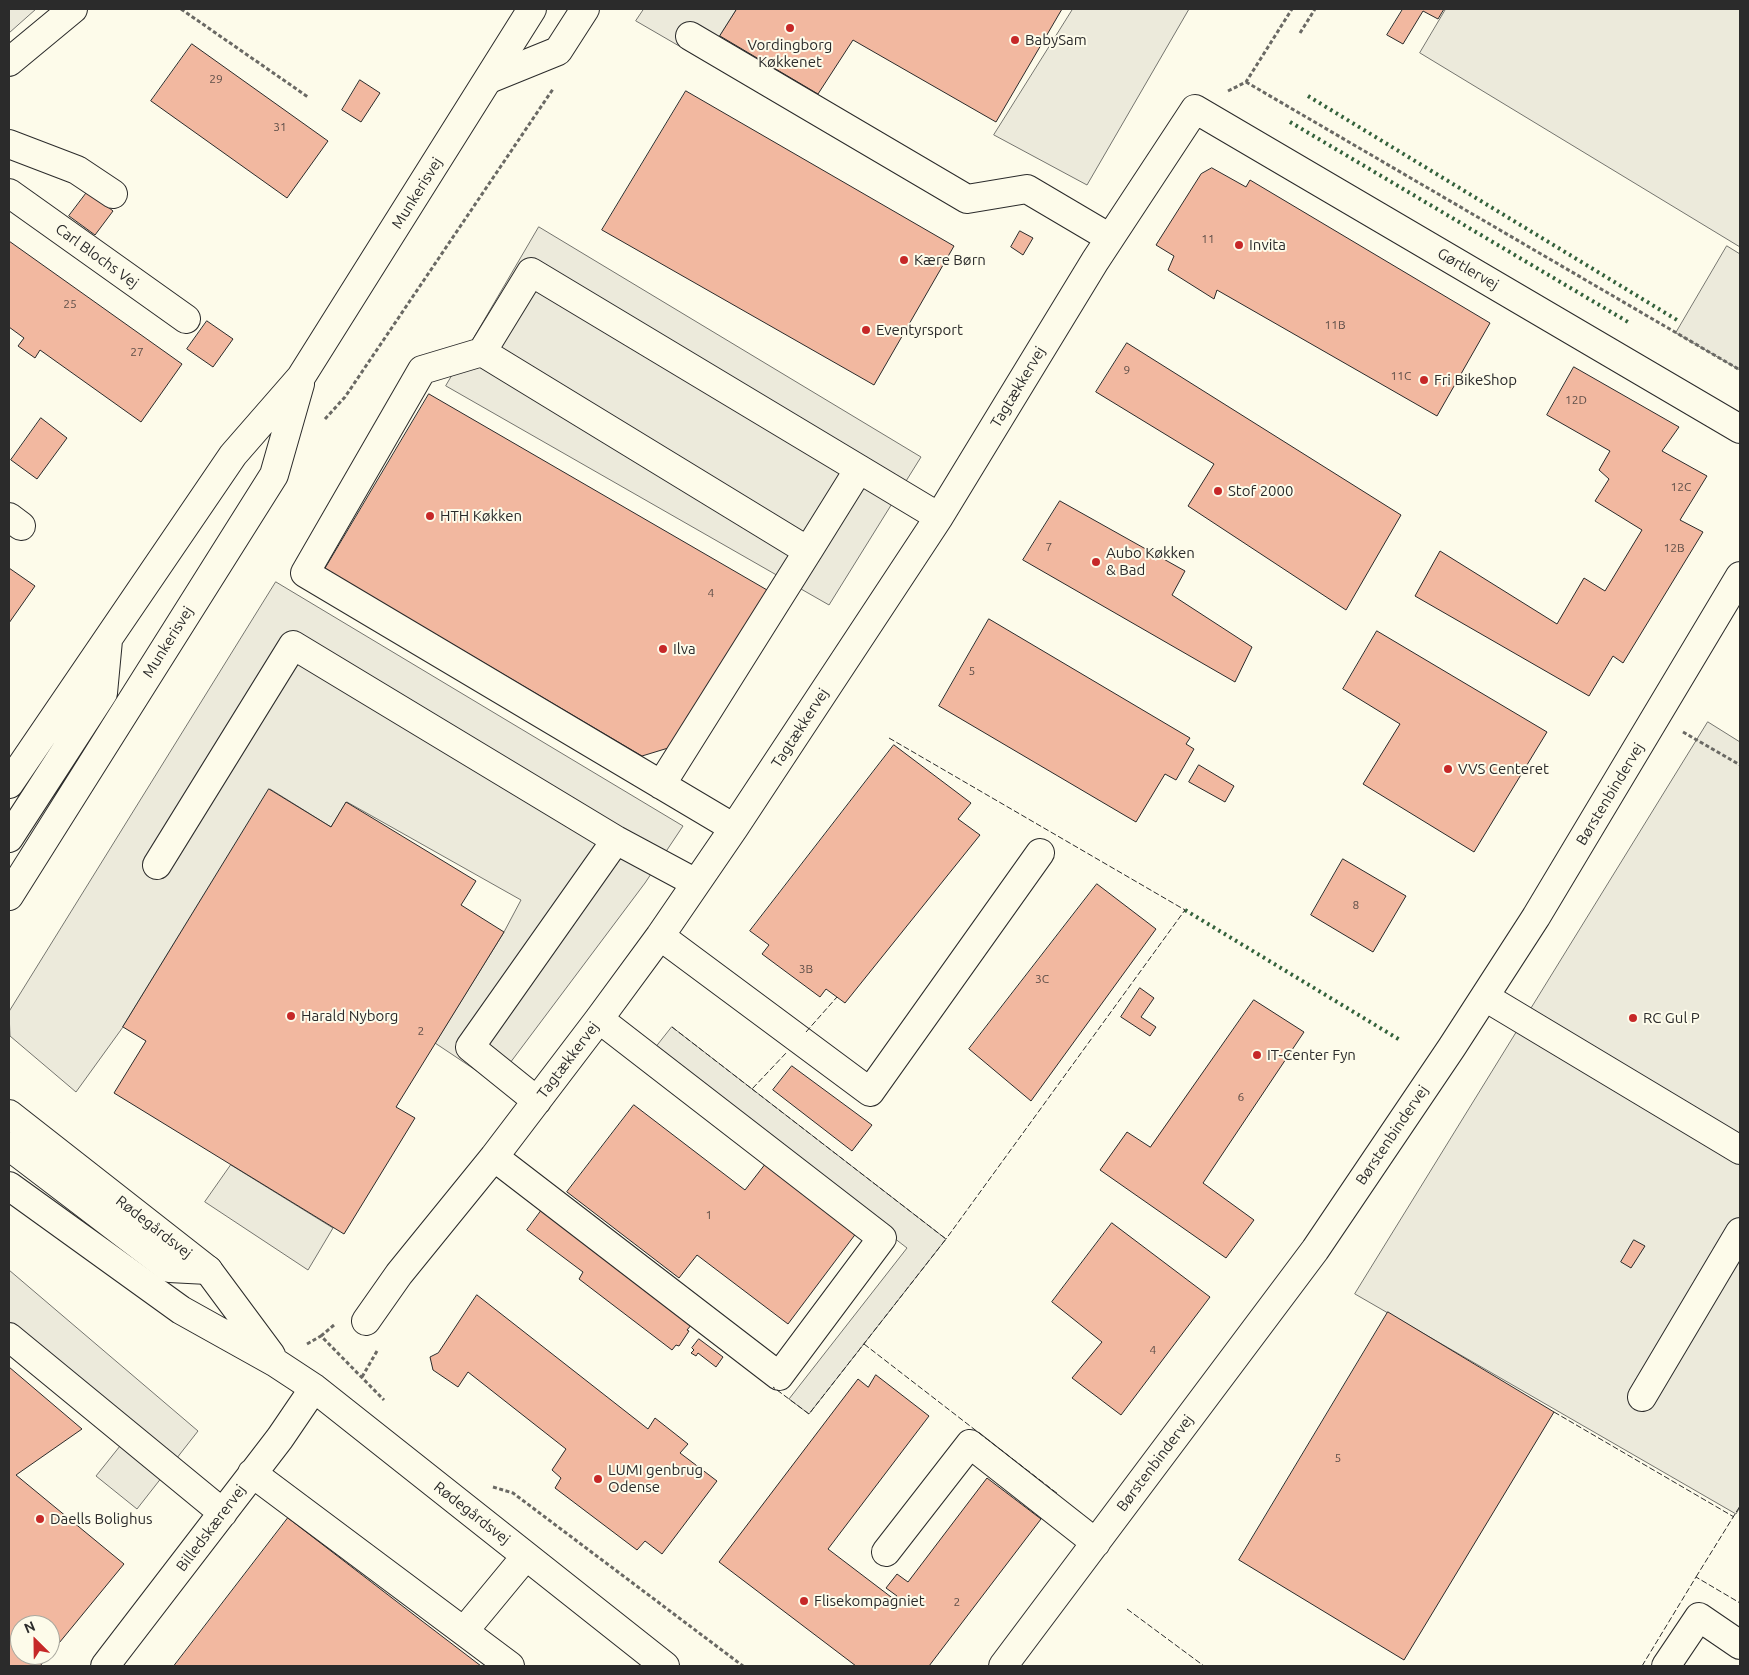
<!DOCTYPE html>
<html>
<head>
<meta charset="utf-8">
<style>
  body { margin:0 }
  #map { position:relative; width:1749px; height:1675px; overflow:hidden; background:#fdfbea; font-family:Ubuntu,sans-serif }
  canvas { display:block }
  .frame { position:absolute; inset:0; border:10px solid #2b2b2b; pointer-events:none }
  .north { position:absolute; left:10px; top:1615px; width:50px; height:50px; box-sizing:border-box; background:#fdfbea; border:1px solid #a9a89e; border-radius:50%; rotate:337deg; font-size:14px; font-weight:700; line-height:20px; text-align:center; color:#2b2b2b }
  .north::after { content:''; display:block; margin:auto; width:18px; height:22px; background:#c62828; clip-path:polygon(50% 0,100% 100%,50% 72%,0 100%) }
</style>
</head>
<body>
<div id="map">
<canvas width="1749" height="1675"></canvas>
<div class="frame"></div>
<div class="north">N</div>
</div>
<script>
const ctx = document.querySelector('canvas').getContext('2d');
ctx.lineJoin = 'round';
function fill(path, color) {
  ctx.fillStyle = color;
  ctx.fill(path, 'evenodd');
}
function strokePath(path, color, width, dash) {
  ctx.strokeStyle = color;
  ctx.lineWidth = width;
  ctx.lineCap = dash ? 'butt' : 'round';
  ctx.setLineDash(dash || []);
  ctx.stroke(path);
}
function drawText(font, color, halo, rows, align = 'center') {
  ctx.font = font + ' Ubuntu,sans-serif';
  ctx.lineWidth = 4;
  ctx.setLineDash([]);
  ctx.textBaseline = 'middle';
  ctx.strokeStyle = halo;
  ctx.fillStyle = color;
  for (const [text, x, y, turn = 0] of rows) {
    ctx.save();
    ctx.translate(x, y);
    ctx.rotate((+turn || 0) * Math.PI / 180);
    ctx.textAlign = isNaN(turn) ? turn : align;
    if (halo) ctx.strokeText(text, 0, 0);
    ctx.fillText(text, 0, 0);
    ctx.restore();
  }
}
const parking = new Path2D(`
  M9,9h27l-27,24z
  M644,9h93l-32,52 -69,-40z
  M1073,9h116l-102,176 -93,-50z
  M1446,9h294v238l-320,-194z
  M539,227l382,230 -92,148 -383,-219z
  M1727,246l13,8v116l-64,-37z
  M276,582l407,244 -38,57 -150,200 -60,-40 69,-111 17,-32 -174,-98 -16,25 -61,-38 -147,238 -47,65 -66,-56 -1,-24z
  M1708,722l32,20v765l-4,7 -381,-220z
  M672,1027l274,212 -137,175 -20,-15 118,-151 -254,-197z
  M231,1165l102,63 -25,42 -103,-68z
  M9,1270l189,161 -61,78 -41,-33 24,-30 -111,-92z`);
fill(parking, '#eceadb');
strokePath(parking, '#74746e', 1);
const building = new Path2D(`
  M737,9h325l-66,113 -143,-82 -35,54 -98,-58z
  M1403,9h41l-6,10 -15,-8 -20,33 -16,-9z
  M192,44l136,97 -41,57 -136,-97z
  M360,80l20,13 -19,29 -19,-12z
  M686,91l268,155 -80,139 -272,-155z
  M1212,168l34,19 4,-7 240,143 -53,93 -220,-126 -3,9 -46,-29 6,-14 -18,-11 45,-71z
  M88,191l25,20 -18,24 -26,-19z
  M1020,231l13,7 -10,17 -12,-8z
  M9,241l173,123 -41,58 -101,-72 -5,8 -17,-12 6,-8 -15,-11z
  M207,321l26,18 -20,28 -26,-18z
  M1127,343l274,172 -55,95 -158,-104 26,-42 -118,-72z
  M1574,367l105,60 -17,24 45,25 -27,44 23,12 -80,131 -10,-7 -24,40 -174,-100 25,-45 117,73 27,-46 21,13 37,-61 -47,-29 14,-22 -10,-9 11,-19 -63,-36z
  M429,394l345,200 -96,151 -36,11 -317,-187z
  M41,418l26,20 -30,41 -26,-19z
  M1060,501l125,70 -13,24 80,52 -17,35 -212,-122z
  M9,568l26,18 -26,37z
  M989,619l201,119 -4,6 8,5 -18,31 -11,-6 -29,48 -197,-116z
  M1377,631l170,101 -73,120 -111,-68 37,-60 -57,-35z
  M894,745l77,58 -13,16 22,16 -135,168 -19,-14 -6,8 -58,-43 7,-9 -19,-14z
  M1199,765l35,21 -9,16 -36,-20z
  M269,789l62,38 15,-25 130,79 -15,24 43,27 -108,175 19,11 -71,116 -230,-141 32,-52 -23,-14z
  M1343,859l63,37 -33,56 -62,-37z
  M1097,884l59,45 -125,172 -62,-52z
  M1140,988l14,10 -13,19 15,10 -6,9 -29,-19z
  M1254,1000l50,32 -101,151 51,37 -28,38 -126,-88 27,-38 23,15z
  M792,1066l80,59 -20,26 -79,-61z
  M634,1105l111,85 21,-27 91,69 -69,92 -91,-69 -18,23 -112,-86z
  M541,1211l151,113 -5,6 2,1 -10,15 -3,-1 -4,5 -93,-71 4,-7 -56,-42z
  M1112,1223l98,74 -89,118 -49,-37 30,-36 -50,-40z
  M1634,1240l11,6 -14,22 -10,-6z
  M477,1295l171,134 7,-11 33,26 -8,9 37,28 -55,73 -17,-13 -8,9 -82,-62 6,-10 -9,-8 14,-21 -98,-77 -10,15 -25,-17 -3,-13 8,-4z
  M1388,1312l166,100 -150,248 -165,-100z
  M699,1339l24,18 -7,10 -18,-14 -2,3 -5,-3 3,-3 -2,-2z
  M9,1367l73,62 -66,46 108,89 -74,90v-29h-30v30h29l-9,11h-31z
  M876,1375l53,41 -101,133 67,51 2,-4 -11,-8 11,-14 11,8 79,-104 54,41 -112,147h-73l-137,-104 139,-183 10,8z
  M288,1518l134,103 59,45h-307z`);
fill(building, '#f2b8a0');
strokePath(building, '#2b2b2b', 1);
const minor = new Path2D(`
  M690,36l277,163 60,-10 83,49
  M9,62l64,-53
  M489,79l69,-28 27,-42
  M9,144l68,26 36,24
  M9,193l177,126
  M482,352l-60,18 -117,203 429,255
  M859,469l-51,82 -326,-199 49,-80 408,245
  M9,517l12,9
  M661,785l147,-234
  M616,840l80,43
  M157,865l136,-220 323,195 -146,207 67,54
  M660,936l210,156 170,-239
  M1485,997l255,153
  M9,1114l199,156 63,85
  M494,1157l285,219 103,-138 -283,-219
  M9,1186l172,124 95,53 38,25 351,278
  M366,1321l33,-47 95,-117 105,-138 61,-83 74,-108 205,-311 156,-256 100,-152 545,320
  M9,1337l214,176
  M1642,1397l98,-165
  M252,1473l258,193
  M886,1552l84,-108 126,99
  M464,1631l62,-75
  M105,1666l175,-228 34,-50
  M1003,1666l312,-416 137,-203 84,-130 204,-341
  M1666,1666l33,-49 41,28`);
const major = new Path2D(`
  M9,784l224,-329 68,-78 231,-368
  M9,838l94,-145 5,-53
  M9,896l265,-421 26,-91
  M9,1146l160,122 39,2`);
strokePath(minor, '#2b2b2b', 30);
strokePath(major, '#2b2b2b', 30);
strokePath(new Path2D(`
  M181,9l127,88
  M1300,33l15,-24
  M1246,82l494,288
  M1228,91l18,-9 46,-73
  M325,419l20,-22 208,-308
  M1683,732l57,33
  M321,1336l13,-11
  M307,1344l14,-8 63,64
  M362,1377l15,-26
  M493,1487l20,6 230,173`), '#6a6964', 3, [4, 2.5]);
strokePath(minor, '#fdfbea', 28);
strokePath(major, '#fdfbea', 28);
strokePath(new Path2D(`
  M1308,96l369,224
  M1290,122l338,200
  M1185,910l215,130`), '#34623c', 4, [2.5, 4]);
strokePath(new Path2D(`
  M889,738l296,172 -239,329
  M672,1027l80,62 35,-37
  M806,1032l31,-35
  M752,1089l194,150 -137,175 -36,-27
  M864,1344l194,150
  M1554,1412l180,105
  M1696,1577l44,-71
  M1127,1609l77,57
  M1642,1666l54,-89 44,26`), '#2b2b2b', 1, [6, 2.5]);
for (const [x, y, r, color] of [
  [790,28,5,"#c62828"],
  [1015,40,5,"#c62828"],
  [1239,245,5,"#c62828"],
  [904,260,5,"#c62828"],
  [866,330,5,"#c62828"],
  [1424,380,5,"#c62828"],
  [1218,491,5,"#c62828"],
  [430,516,5,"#c62828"],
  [1096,562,5,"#c62828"],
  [663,649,5,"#c62828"],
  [1448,769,5,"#c62828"],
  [291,1016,5,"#c62828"],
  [1633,1018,5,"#c62828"],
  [1257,1055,5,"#c62828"],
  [598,1479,5,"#c62828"],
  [40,1519,5,"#c62828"],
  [804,1601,5,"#c62828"]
]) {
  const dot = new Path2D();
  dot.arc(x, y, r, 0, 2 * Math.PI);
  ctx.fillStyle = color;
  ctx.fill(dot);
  strokePath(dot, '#fdfbea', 2);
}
drawText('12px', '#5d4e48', null, [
  ["29",216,79],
  ["31",280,127],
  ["11",1208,239],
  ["25",70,304],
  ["11B",1335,325],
  ["27",137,352],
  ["9",1127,370],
  ["11C",1401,376],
  ["12D",1576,400],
  ["12C",1681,487],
  ["7",1049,547],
  ["12B",1674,548],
  ["4",711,593],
  ["5",972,671],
  ["8",1356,905],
  ["3B",806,969],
  ["3C",1042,979],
  ["2",421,1031],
  ["6",1241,1097],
  ["1",709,1215],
  ["4",1153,1350],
  ["5",1338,1458],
  ["2",957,1602]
]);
drawText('15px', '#2b2b2b', '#fdfbea', [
  ["BabySam",1025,40],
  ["Vordingborg",790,45,"center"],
  ["Køkkenet",790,62,"center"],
  ["Invita",1249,245],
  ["Kære Børn",914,260],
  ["Eventyrsport",876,330],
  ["Fri BikeShop",1434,380],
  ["Stof 2000",1228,491],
  ["HTH Køkken",440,516],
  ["Aubo Køkken",1106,553],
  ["& Bad",1106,570],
  ["Ilva",673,649],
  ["VVS Centeret",1458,769],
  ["Harald Nyborg",301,1016],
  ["RC Gul P",1643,1018],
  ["IT-Center Fyn",1267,1055],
  ["LUMI genbrug",608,1470],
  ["Odense",608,1487],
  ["Daells Bolighus",50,1519],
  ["Flisekompagniet",814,1601]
], 'left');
drawText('15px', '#2b2b2b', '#fdfbea', [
  ["Munkerisvej",417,193,-58],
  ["Carl Blochs Vej",97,256,36],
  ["Gørtlervej",1468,269,30],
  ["Tagtækkervej",1018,387,-59],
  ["Munkerisvej",168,642,-58],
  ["Tagtækkervej",800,728,-57],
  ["Børstenbindervej",1610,794,-59],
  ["Tagtækkervej",568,1060,-53],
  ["Børstenbindervej",1392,1135,-56],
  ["Rødegårdsvej",154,1227,38],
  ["Børstenbindervej",1155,1463,-53],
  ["Rødegårdsvej",472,1513,38],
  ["Billedskærervej",211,1528,-53]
]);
</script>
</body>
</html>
